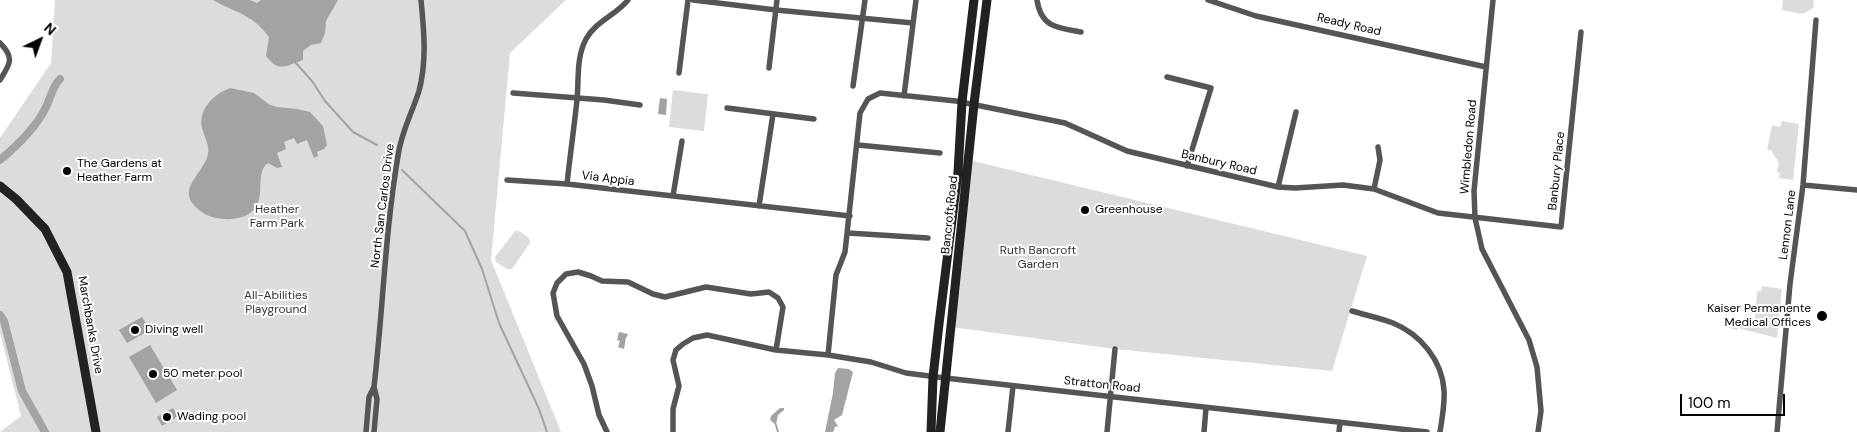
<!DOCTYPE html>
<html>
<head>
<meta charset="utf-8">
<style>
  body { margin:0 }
  #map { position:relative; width:1857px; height:432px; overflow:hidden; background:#fff; font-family:"DM Sans",sans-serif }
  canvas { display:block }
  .north { position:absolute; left:15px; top:15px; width:50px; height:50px; -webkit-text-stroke:4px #fff; paint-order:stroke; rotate:42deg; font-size:14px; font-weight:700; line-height:20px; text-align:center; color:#000 }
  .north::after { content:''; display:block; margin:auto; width:18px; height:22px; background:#000; clip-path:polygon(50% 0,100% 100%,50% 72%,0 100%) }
  .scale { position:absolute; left:1680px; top:394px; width:105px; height:22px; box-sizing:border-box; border:2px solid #000; border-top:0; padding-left:6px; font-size:15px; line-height:18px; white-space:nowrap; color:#000; -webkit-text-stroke:4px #fff; paint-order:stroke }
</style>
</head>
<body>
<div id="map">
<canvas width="1857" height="432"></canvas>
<div class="north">N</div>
<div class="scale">100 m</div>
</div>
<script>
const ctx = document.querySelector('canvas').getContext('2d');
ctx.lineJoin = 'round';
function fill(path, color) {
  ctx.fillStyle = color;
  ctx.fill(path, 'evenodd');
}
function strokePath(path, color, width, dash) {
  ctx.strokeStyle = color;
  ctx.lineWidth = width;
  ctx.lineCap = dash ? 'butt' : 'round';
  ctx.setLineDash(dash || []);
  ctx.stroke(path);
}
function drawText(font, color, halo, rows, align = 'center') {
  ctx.font = font + ' "DM Sans",sans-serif';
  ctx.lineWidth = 4;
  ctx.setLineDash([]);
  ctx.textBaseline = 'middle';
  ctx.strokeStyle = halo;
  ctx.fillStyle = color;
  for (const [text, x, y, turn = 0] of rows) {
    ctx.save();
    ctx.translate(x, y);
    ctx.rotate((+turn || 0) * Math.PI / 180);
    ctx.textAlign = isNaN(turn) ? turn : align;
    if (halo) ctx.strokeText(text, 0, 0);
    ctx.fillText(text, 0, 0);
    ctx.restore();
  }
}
fill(new Path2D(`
  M55,0h511l-56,53 -19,207 70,172h-561l21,-16 -21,-83v-195l51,-75z
  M1783,0h31l-1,8 -10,6 -21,-4z
  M673,90l35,4 -4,37 -35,-4z
  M1782,121l17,3 -6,56 -14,-2 1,-5 -3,-1 2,-9 -8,-13h-4l5,-25 8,2z
  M969,160l398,96 -35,115 -217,-22 -164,-22z
  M515,231h4l10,7 1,5 -18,26h-5l-11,-7 -1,-5z
  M1762,286l20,3 -5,49 -39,-10 -1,2 -8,-2v-2l25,1 3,-34 1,-2h3z`), '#dcdcdc');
fill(new Path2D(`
  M213,0h37l7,3 4,-3h77l-12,21 -1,12 -4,10 -10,2 -8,6v9c-18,6 -24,13 -37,-4l3,-19c-18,-24 -32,-23 -56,-37z
  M230,88l24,5 16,12 7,2 20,2 13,3 13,14 4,19 -3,4 -7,3 1,4 -4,2 -7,-18 -10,4 -3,-6 -10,4 2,7 -9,4 5,14 -5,1 -9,-5c-16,11 3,41 -23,53 -11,4 -22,4 -33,1 -7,-2 -14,-7 -19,-13 -14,-17 12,-33 15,-50 2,-9 -4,-17 -6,-26 -4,-19 12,-34 28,-40z
  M660,98l7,1 -1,16 -8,-1z
  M142,317l8,13 -23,13 -8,-13z
  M619,332l9,2 -1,3h-1l-2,12 -6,-2 2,-6 -3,-1z
  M150,345l27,45 -21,13 -27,-46z
  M838,368l11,1 4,3 -11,43 -8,5 4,6 -3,1 -2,5h-8l8,-39 2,-20z
  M173,408l5,8 -16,10 -5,-9z
  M780,408h4v2l-6,5 -2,10 -6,-5 1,-4z`), '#a3a3a3');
strokePath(new Path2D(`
  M294,61l18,20 13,20 28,31 24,13
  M402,170l63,61 17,38 17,54 40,86 8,23
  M776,425l2,7`), '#a3a3a3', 2);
strokePath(new Path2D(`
  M0,160c18,-15 36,-32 46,-53 5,-10 6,-20 14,-28
  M0,315l4,6 18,70 23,41`), '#a3a3a3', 8);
strokePath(new Path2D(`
  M693,0l83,10 137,13
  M1037,0c4,27 20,28 44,32
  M1208,0l48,16 230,51
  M1493,0l-19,191 1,27 7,31 47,91 8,27 4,44 -3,21
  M0,43c15,15 10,21 0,37
  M769,68l8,-68
  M679,73l9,-73
  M1167,77l44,11 -24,78
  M853,86l12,-86
  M513,93l91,7 36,5
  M904,96l12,-96
  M727,108l87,11
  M858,145l82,8
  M507,180l60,4 283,32
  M567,184c3,-28 7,-56 10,-84 2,-21 -1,-42 9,-61 9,-17 30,-24 42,-39
  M1803,185l54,5
  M1278,187l18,-75
  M1374,189l6,-29 -2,-13
  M673,196l9,-55
  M759,206l14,-92
  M848,233l80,5
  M1352,311c13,4 28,7 41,12 27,11 49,37 51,67 1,13 -2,29 -4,42
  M776,350l52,5 43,7 35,11 39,5 482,54
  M828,355l8,-80 9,-23 15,-139 8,-14 12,-6 76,8 109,22 62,28 151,36 17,1 48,-3 31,4 64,24 123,14 20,-195
  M374,387c9,-77 11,-155 24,-231 3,-23 14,-43 21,-65 8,-30 5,-60 2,-91
  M366,432l3,-35 5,-10 3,12 -3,33
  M607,432l-8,-17 -7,-29 -8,-22 -27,-48 -4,-23 4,-10 9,-9 12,-2 13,4 11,5 26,1 25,12 12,3 41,-10 45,7 18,-2 9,6 5,9 -7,43 -69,-15 -14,3 -10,6 -7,6 -3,10 6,26 -6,23v23
  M1008,432l5,-46
  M1107,432l8,-83
  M1204,432l2,-24
  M1339,432l1,-10
  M1777,432l13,-148 13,-99 13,-165`), '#555', 5.5);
strokePath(new Path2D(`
  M0,186l16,13 29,30 22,43 29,160
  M931,432l2,-55 6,-53 19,-152 4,-70 12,-102
  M940,432l34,-328 13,-104`), '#222', 9);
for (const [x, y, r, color] of [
  [67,171,5,"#000"],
  [1085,210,5,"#000"],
  [1822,316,6,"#000"],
  [135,330,5,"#000"],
  [153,374,5,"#000"],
  [167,417,5,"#000"]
]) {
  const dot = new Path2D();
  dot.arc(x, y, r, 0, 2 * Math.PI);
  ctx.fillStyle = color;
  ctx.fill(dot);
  strokePath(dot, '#fff', 2);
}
drawText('12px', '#000', '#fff', [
  ["Ready Road",1349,25,13],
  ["Wimbledon Road",1469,147,-85],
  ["Banbury Road",1219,163,13],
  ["Banbury Place",1557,171,-84],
  ["Via Appia",608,179,7],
  ["North San Carlos Drive",383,206,-83],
  ["Bancroft Road",950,215,-84],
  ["Lennon Lane",1788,225,-83],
  ["Marchbanks Drive",90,325,80],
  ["Stratton Road",1102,385,6]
]);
drawText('12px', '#000', '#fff', [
  ["The Gardens at",77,164],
  ["Heather Farm",77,178],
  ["Greenhouse",1095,210],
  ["Kaiser Permanente",1811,309,"right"],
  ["Medical Offices",1811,323,"right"],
  ["Diving well",145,330],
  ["50 meter pool",163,374],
  ["Wading pool",177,417]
], 'left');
drawText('12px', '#333', '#fff', [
  ["Heather",277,210],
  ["Farm Park",277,224],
  ["Ruth Bancroft",1038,251],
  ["Garden",1038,265],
  ["All-Abilities",276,296],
  ["Playground",276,310]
]);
</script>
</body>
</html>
